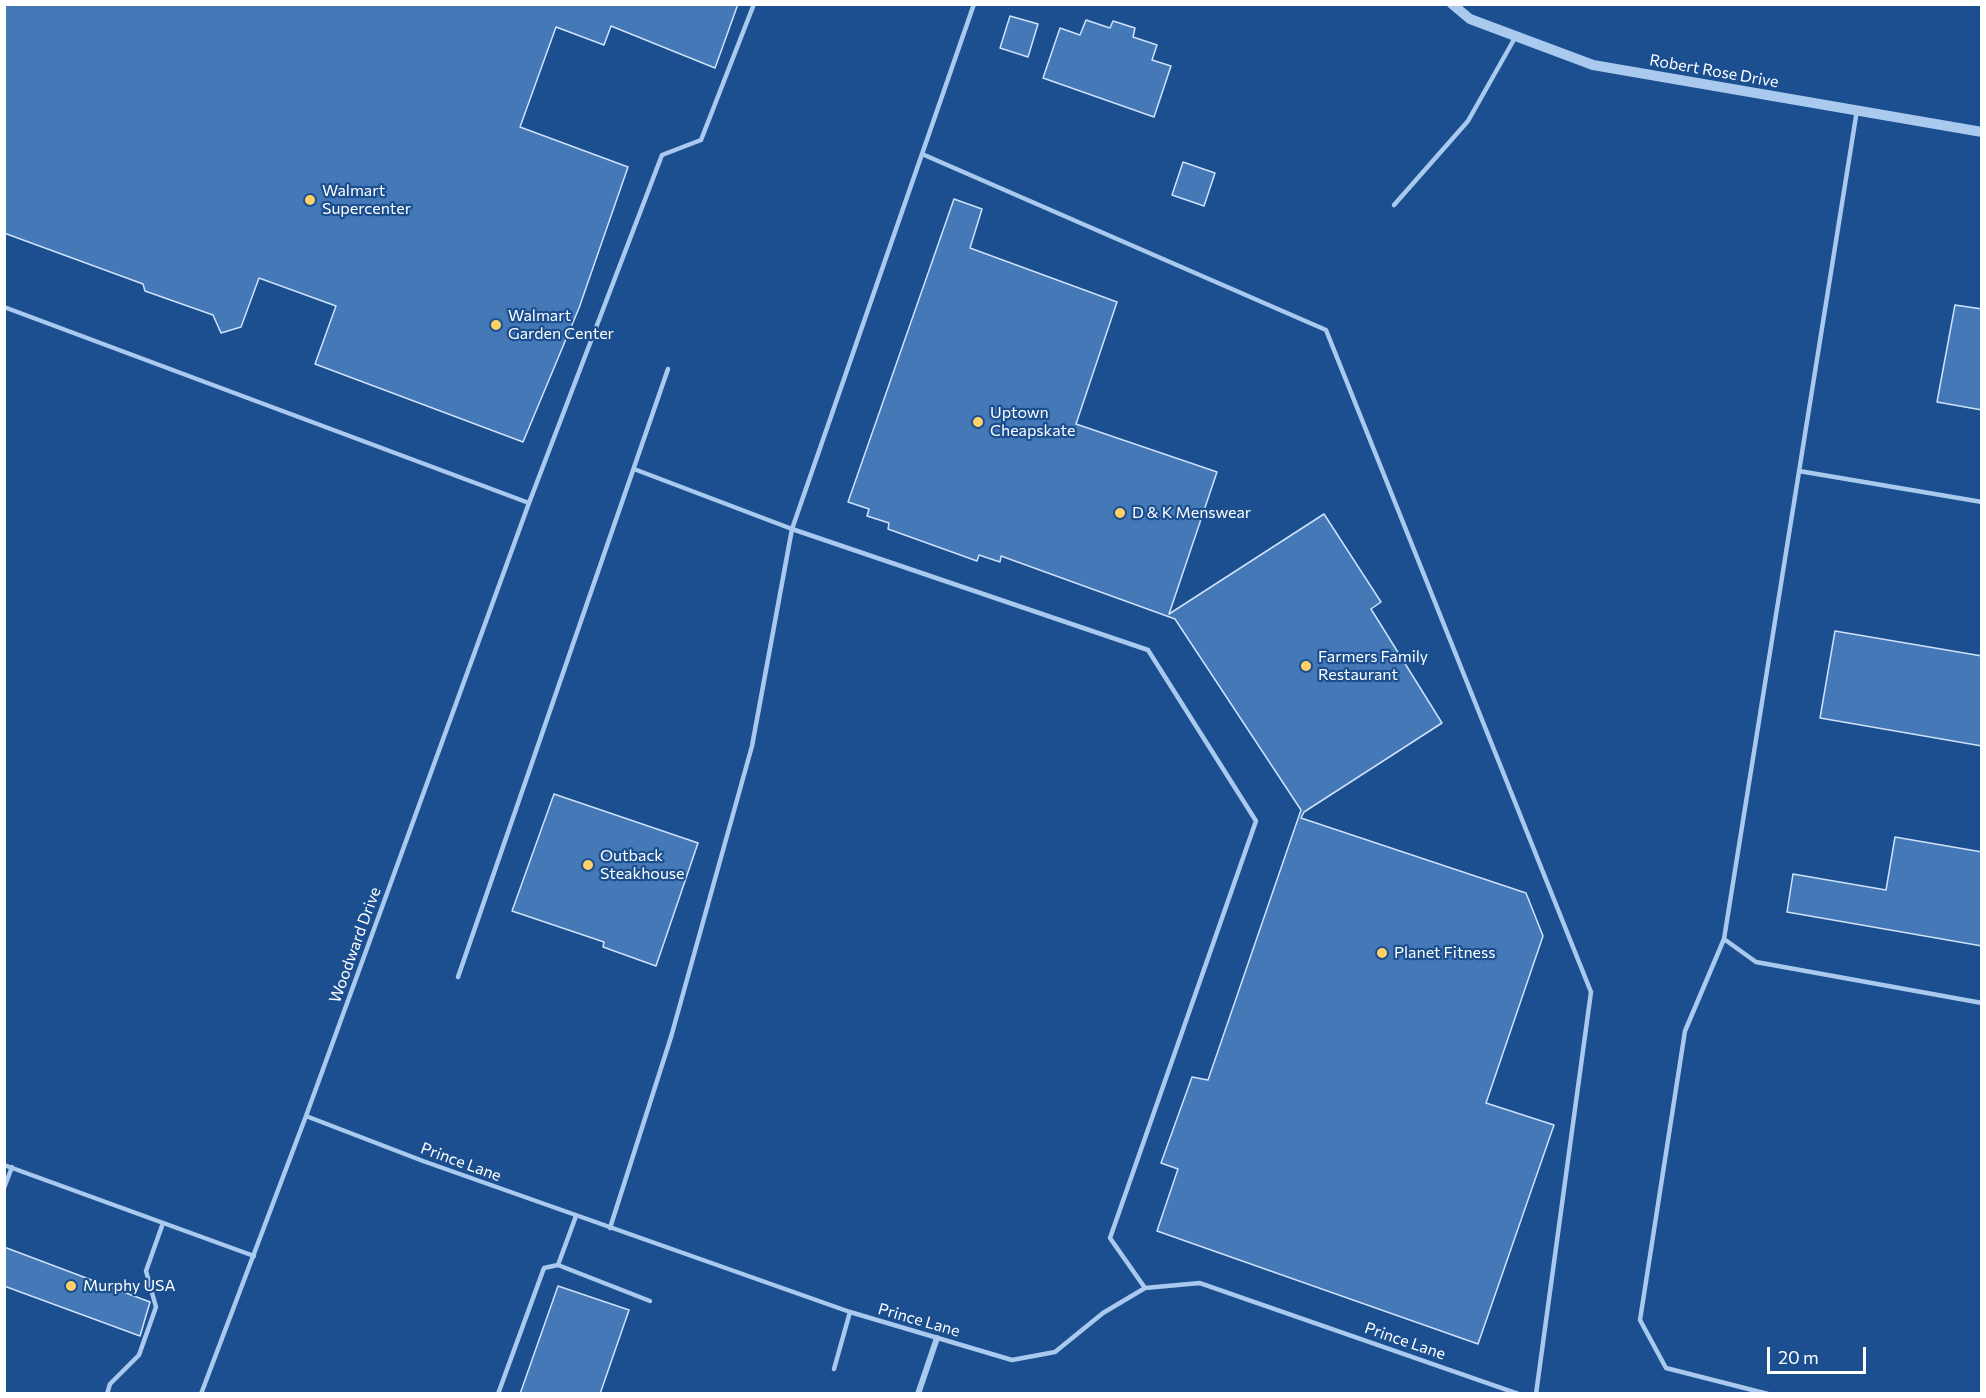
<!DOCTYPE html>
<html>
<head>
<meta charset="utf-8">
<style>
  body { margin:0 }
  #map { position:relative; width:1986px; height:1398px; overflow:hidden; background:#1b4f8f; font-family:Commissioner,sans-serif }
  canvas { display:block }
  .frame { position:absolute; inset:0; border:6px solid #fff; pointer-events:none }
  .scale { position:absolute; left:1767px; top:1347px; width:99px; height:27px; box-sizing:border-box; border:3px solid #fff; border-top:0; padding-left:8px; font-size:18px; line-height:21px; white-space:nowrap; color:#fff; -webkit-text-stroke:4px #1b4f8f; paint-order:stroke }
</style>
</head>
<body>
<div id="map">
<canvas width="1986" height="1398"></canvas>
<div class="frame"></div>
<div class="scale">20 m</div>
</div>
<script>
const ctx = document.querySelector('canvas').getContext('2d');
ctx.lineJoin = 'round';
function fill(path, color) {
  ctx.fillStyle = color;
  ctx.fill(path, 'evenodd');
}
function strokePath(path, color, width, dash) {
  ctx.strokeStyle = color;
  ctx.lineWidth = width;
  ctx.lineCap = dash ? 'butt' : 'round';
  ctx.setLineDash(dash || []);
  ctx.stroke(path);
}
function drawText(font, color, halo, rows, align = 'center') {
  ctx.font = font + ' Commissioner,sans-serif';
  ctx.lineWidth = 4.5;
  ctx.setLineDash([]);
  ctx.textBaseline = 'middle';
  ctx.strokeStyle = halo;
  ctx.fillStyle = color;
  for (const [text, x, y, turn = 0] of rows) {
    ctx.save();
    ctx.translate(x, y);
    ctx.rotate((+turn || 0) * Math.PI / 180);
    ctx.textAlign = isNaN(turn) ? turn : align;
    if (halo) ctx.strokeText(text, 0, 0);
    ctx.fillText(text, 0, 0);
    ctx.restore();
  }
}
const building = new Path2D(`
  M4,4h734l-23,64 -104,-42 -7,19 -48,-18 -36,100 108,40 -49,141 -56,134 -208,-78 21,-58 -77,-28 -18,49 -20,6 -8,-18 -68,-24 -2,-7 -139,-51z
  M1010,16l28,8 -10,33 -28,-9z
  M1086,20l24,8 3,-7 22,7 -2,9 24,8 -5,15 19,6 -17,51 -111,-39 17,-50 20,7z
  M1183,162l32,11 -11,33 -32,-11z
  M954,199l28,10 -12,39 147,54 -41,122 141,48 -48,142 155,-100 57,88 -10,7 71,114 -138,89 -3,6 225,75 17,43 -57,167 68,22 -76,219 -321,-113 21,-62 -17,-6 31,-86 16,3 93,-270 -126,-191 -174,-63 -1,6 -21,-7 -2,6 -89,-32 1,-6 -22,-7 2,-7 -21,-7z
  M1955,305l27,4v101l-45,-8z
  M1835,631l147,25v90l-162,-28z
  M554,794l144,49 -42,123 -53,-19 1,-5 -92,-31z
  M1895,837l87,15v94l-195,-34 6,-38 93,16z
  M4,1247l146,55 -10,34 -136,-50z
  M558,1286l71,24 -29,84h-80z`);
fill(building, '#4478b7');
strokePath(building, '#cfe3fa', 1.5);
strokePath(new Path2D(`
  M922,154l404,176 265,662 -55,402
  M1394,205l74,-84 48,-85
  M4,307l525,196
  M634,469l158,60 356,121 108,171 -146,417 35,50
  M1799,471l183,31
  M1724,939l32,23 226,41
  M458,977l210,-608
  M306,1116l117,45 427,151 162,48 43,-8 48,-39 42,-25 55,-5 319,111
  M4,1165l250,91
  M4,1188l8,-21
  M610,1228l61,-191 81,-291 40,-217 182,-525
  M558,1265l92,36
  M834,1369l16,-57
  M107,1394l3,-10 29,-29 17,-48 -10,-36 17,-48
  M201,1394l105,-278 223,-613 133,-348 39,-15 53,-136
  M498,1394l46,-126 14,-3 18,-49
  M1768,1394l-102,-26 -26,-48 45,-289 39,-92 133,-829`), '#a9c9ee', 4.5);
strokePath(new Path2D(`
  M918,1394l19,-56`), '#a9c9ee', 6);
strokePath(new Path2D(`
  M1452,4l18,15 123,46 389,67`), '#a9c9ee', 10);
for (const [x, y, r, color] of [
  [310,200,6,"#ffd166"],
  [496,325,6,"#ffd166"],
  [978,422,6,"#ffd166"],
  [1120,513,6,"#ffd166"],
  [1306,666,6,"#ffd166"],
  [588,865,6,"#ffd166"],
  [1382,953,6,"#ffd166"],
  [71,1286,6,"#ffd166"]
]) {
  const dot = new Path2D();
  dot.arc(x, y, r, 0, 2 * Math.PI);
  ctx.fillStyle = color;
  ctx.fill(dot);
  strokePath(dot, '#1b4f8f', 2);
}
drawText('16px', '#fff', '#1b4f8f', [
  ["Robert Rose Drive",1714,71,10],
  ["Woodward Drive",355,945,-70],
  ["Prince Lane",461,1162,20],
  ["Prince Lane",919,1320,16],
  ["Prince Lane",1405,1341,19]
]);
drawText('16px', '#fff', '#1b4f8f', [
  ["Walmart",322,191],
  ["Supercenter",322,209],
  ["Walmart",508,316],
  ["Garden Center",508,334],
  ["Uptown",990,413],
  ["Cheapskate",990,431],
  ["D & K Menswear",1132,513],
  ["Farmers Family",1318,657],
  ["Restaurant",1318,675],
  ["Outback",600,856],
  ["Steakhouse",600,874],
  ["Planet Fitness",1394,953],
  ["Murphy USA",83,1286]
], 'left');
</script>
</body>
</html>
